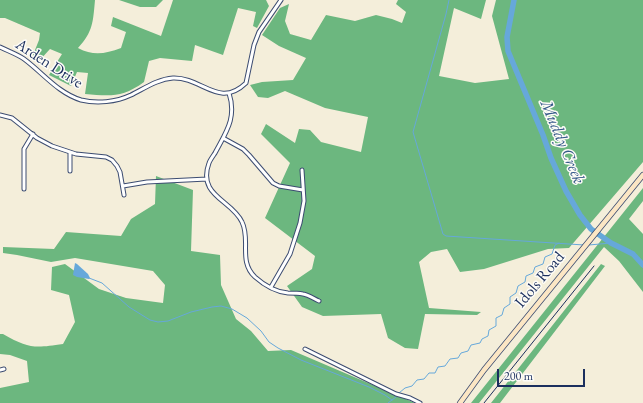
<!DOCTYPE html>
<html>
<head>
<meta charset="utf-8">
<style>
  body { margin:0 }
  #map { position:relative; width:643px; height:403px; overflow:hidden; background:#f4eeda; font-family:"EB Garamond",serif }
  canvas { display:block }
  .scale { position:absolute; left:497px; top:369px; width:88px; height:18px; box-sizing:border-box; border:2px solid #1b2f5e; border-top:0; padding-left:5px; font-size:12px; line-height:14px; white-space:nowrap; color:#1b2f5e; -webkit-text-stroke:3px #fdfcf7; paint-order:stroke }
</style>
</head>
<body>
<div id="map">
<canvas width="643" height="403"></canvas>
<div class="scale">200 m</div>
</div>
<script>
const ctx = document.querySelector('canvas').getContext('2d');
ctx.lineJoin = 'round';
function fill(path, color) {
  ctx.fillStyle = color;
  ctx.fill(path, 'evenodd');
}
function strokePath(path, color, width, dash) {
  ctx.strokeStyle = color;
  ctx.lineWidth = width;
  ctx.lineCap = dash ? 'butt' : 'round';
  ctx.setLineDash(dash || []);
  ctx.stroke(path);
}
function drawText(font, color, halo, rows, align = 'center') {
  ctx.font = font + ' "EB Garamond",serif';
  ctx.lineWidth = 3;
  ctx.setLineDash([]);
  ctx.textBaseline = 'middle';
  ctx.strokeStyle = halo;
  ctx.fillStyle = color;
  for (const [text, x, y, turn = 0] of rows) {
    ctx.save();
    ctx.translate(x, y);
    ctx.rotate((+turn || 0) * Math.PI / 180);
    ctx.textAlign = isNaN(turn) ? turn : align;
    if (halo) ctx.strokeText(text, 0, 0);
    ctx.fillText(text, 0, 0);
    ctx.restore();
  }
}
fill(new Path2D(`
  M0,0h95c-2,22 -2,32 -17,48 15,8 27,6 43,0l5,-16 -15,-6 2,-9 48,19 12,-36h93l3,6 -12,22 -4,-2 3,-14 -18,-4 -15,47 -28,-10 -3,16 -32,-3 -11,3 -5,21c-22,16 -34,14 -59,12l3,-21 -11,-1 -6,14 -22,-11 13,-21 -12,-5 -11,12 -6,-6 6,-15 1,-7 -35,-15h-5z
  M119,0h44l-7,7h-16z
  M398,0h88l-5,19 -27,-11 -15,68 36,7 34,-4 -17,-63 4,-16h147v162l-74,86 -21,1 -64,20 -24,3 -13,-23 -16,3 -12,10 10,46 52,4 -4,3 -52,-1 -7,35 -13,-1 -17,-10 -7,-24 -58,2 -21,-9 -15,-21 25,-17 3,-13 -50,-38 25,-55 -29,-29 5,-10 29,19 4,-14 11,1 11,12 40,10 7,-35 -43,-9 -40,-17 -17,7 -10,-1 -8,-12 12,-3 31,-2 13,-22 -27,-12 -17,-11 18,-27 9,-4 -4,17 5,13 21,6 15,-25 29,6 21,-6 16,4 10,4 4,-11 -10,-8z
  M156,176l37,14 -2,61 29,4 1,30 15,34 15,12 17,20 23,-1 124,53h-415v-15l29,-6 -2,-21 -17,-6 -10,-1v-20h3c26,15 32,14 60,10l12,-22 -6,-27 -18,-5 1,-23 13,-3 34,25 27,9 37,5 2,-18 -12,-14 -78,-13 -24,4 -34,-7 -14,-2v-6l51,2 12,-17 55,4 10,-17 24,-15z
  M643,188v13l-14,18 14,15v58l-24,-31 -15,-14 -125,156h-8z
  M601,264l4,2 -105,137h-9z`), '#6cb77f');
fill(new Path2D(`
  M75,263l2,1 11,10 2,4 -1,1 -12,-2 -4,-2z`), '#66a8da');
strokePath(new Path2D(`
  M449,0l-3,14 -33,118 30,102 3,2 138,9
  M589,245l22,-2
  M89,278l13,5 27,24 21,13 8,2 10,-1 23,-9 21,-5 9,-1 11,3 15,9 14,13 8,11 9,6 23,12 68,27 16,8 7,5
  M399,393l6,-5 7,-2 5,-6 7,-1 5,-6h6l3,-6 7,-1 5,-7 8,-1 3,-5 7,-2 3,-6 9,-2 2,-4 6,-3 1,-6 7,-4v-8l6,-3 2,-7 6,-4v-7l6,-4 2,-7 7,-4 1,-6 7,-3 2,-6 8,-3 2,-7 7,-3 3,-9 4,-2
  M388,403l8,-6`), '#66a8da', 1);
strokePath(new Path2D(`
  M514,0l-7,37 1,14 35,84 8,23 15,33 14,24 11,14 20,14 22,11 10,11`), '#66a8da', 5.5);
const minor = new Path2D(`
  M0,47c8,4 17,7 24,12 19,14 34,34 57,41 16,4 35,2 50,-5 14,-7 27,-16 42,-17 29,-1 46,31 73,5l8,-38 5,-13 22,-32
  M229,93c8,25 -3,39 -14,60 -2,3 -5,7 -6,10 -12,33 23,37 33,59 9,18 -4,39 13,55 9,8 21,15 33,16 5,0 10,0 15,1 6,1 11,5 16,7
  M0,115l12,3 25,20 15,8 24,8 30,3 6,3 5,6 3,6 4,23
  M223,138l20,11 6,6 24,28 6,3 24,4
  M70,153v18
  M123,186l24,-4 60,-3
  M24,189v-40l9,-15
  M271,287l19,-33 10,-31 4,-22 -2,-31
  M305,349l91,45 14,4 10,5
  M0,370l4,-1`);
const secondary = new Path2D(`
  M460,403l24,-33 159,-195`);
strokePath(minor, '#3c4c71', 5);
strokePath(secondary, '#3c4c71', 6);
strokePath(minor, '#fff', 3);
strokePath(secondary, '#fce6c4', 4.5);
strokePath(new Path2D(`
  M484,403l110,-137`), '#1b2f5e', 1);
drawText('16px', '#1b2f5e', '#fdfcf7', [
  ["Arden Drive",49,64,33],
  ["Idols Road",540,280,-50]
]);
drawText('italic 17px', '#355989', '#fdfcf7', [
  ["Muddy Creek",562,142,67]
]);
</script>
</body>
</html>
